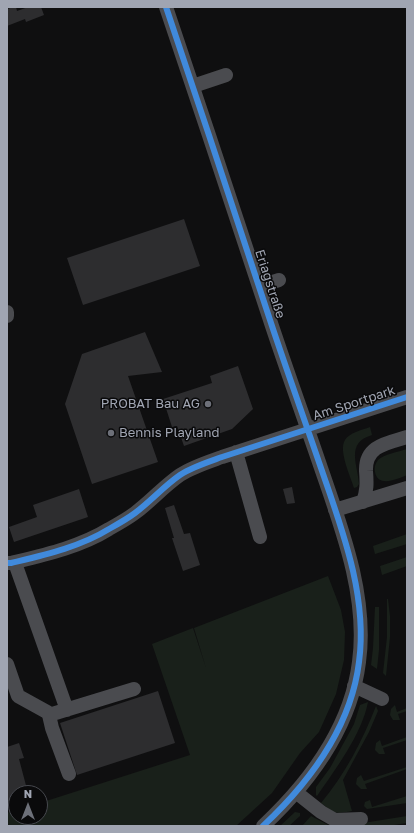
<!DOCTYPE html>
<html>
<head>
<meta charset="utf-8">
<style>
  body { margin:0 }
  #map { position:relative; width:414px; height:833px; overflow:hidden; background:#0f0f10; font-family:"Golos Text",sans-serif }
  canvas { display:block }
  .frame { position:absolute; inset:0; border:8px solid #a0a5b2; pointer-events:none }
  .north { position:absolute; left:8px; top:785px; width:40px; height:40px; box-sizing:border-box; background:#0a0a0b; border:1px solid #46484e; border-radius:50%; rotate:0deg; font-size:11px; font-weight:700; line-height:16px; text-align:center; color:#a0a5b2 }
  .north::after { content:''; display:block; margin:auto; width:14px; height:18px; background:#6d7079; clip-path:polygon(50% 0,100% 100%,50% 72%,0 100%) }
</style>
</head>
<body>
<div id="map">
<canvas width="414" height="833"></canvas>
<div class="frame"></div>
<div class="north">N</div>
</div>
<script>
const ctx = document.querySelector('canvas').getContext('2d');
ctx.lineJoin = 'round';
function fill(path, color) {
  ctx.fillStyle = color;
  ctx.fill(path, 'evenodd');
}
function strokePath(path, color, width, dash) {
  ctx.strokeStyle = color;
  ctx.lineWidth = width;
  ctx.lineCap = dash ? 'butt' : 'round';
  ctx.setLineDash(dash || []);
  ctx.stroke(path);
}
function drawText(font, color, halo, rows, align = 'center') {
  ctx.font = font + ' "Golos Text",sans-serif';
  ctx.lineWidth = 3;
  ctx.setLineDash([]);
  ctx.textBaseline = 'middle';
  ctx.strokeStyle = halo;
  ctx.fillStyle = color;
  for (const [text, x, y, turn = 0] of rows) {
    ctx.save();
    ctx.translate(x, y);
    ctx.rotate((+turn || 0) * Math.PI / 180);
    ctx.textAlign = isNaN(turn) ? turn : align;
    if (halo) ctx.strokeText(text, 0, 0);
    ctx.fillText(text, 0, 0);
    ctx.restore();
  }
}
fill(new Path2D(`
  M370,427l2,8c-27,8 -14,30 -13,49l-2,3 -3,1c-3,-11 -16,-37 -9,-48 4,-7 17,-10 25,-13z
  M407,449v26c-10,4 -29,13 -32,-3 -1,-4 0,-8 3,-12 6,-6 20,-8 29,-11z
  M407,534v10l-32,10 -2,-8z
  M407,557v9l-25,9 -2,-9z
  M328,576l13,34 4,22 -1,28 -8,34 -17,38 -19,21 -28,40 -36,33h-229v-13l9,-3v7h24v-14l150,-48 -38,-111 41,-16 13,40 -12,-40z
  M387,599h1l2,17v21l-4,39 -3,-3 4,-36z
  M375,607h4v43l-2,19 -6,-4 2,-17z
  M368,702c-6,32 -33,68 -51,94l-1,-1v-8l14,-19 24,-44 6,-19z
  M395,705l2,7 10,-4v3l-9,3 2,6h-7l-3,-5 1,-6z
  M376,706l2,5 -9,21 -26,48 9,31c-17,3 -17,3 -31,-8 24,-29 41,-61 55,-97z
  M407,737v3l-24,8 2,6h-6l-4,-4 1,-7 4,-3 2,6z
  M407,767v2l-42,15 2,5h-6l-5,-5 1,-6 4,-3 3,6z
  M407,796v7l-40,6 -3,-3 1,-4 5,-2 2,7z
  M295,812l5,1v3l-11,10h-9z
  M311,816l19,10h-28z
  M407,816v7l-19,3h-44z`), '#19201a');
fill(new Path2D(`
  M13,7h3l1,4 11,-4h13l3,8 -18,7 -1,-3 -18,7v-17z
  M184,219l16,47 -117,39 -16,-47z
  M145,332l17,40 -34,4 30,86 -66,22 -27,-80 17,-50z
  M238,366l15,43 -21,20 -48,17 -7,-20 -5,1 -9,-28 49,-16 -2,-7z
  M292,487l3,16 -8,1 -4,-15z
  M79,489l9,28 -74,25 -5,-15 28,-10 -4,-12z
  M174,505l10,29 6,-1 10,32 -17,6 -11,-33h2l-9,-30z
  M158,691l17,52 -98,32 -17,-52z
  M19,743l5,15 -5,1 9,34h-12v7l-9,2v-55z`), '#2d2d2f');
strokePath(new Path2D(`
  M166,7c36,106 71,213 106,319 16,48 33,95 49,142 21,61 47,129 38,194 -8,65 -49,120 -96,164
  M193,86l33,-11
  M260,286l19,-6
  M7,312v4
  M236,452l24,85
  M363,502c4,-11 4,-19 3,-31 -1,-26 22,-28 41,-34
  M335,510l72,-22
  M7,563h4c33,-8 69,-16 98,-34 9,-5 18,-10 26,-16 16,-12 29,-27 45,-38 12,-8 28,-13 42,-18l185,-60
  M15,563l52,147
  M7,664l11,32 29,16 2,3 85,-26
  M354,686l28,13
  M49,715l3,13 17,46
  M297,793l24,19 14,8 26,-1`), '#4a4b4f', 14);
strokePath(new Path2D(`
  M166,7c36,106 71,213 106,319 16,48 33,95 49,142 21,61 47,129 38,194 -8,65 -49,120 -96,164
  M7,563h4c33,-8 69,-16 98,-34 9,-5 18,-10 26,-16 16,-12 29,-27 45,-38 12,-8 28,-13 42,-18l185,-60`), '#408adc', 6);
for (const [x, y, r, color] of [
  [208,404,4,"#6d7079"],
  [111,433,4,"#6d7079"]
]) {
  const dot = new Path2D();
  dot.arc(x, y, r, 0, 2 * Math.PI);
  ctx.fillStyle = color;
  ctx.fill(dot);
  strokePath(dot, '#0a0a0b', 1.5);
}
drawText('13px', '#a0a5b2', '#0a0a0b', [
  ["Eriagstraße",270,284,72],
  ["Am Sportpark",354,403,-18]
]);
drawText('13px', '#a0a5b2', '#0a0a0b', [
  ["PROBAT Bau AG",200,404],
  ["Bennis Playland",119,433,"left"]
], 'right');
</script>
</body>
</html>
